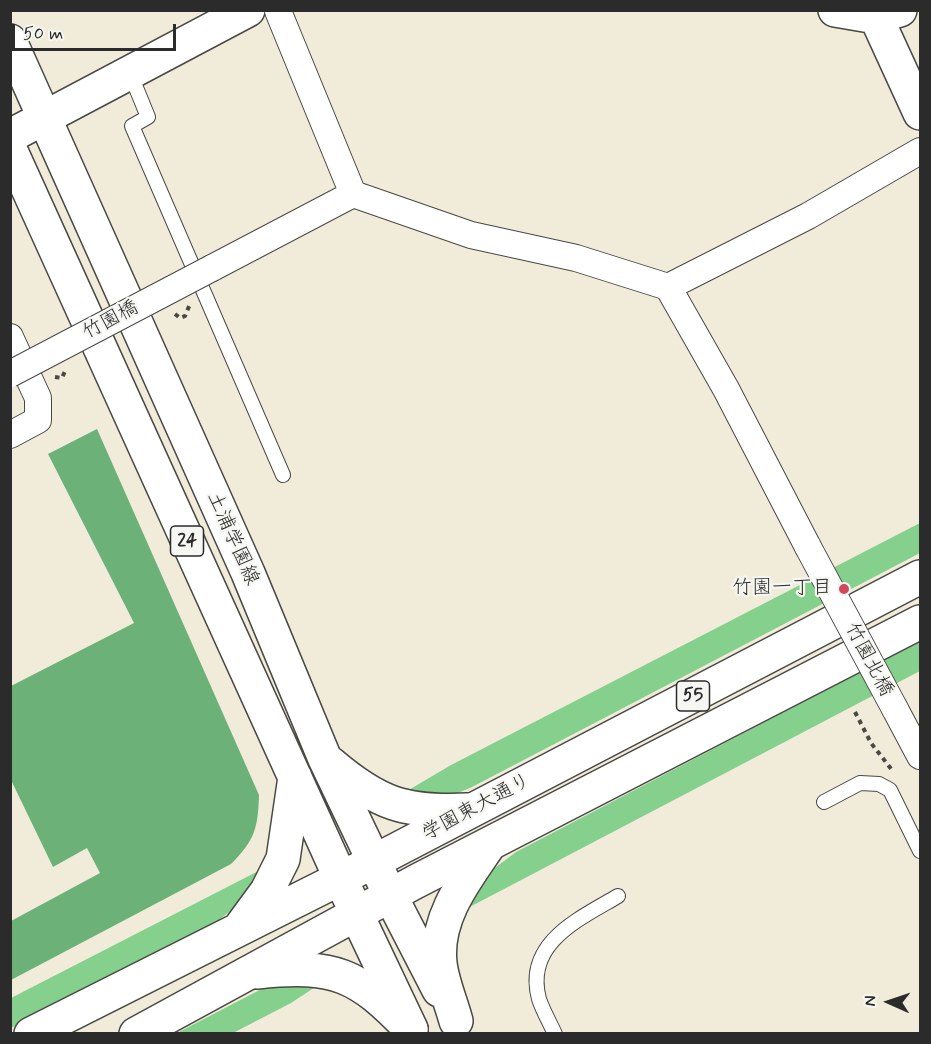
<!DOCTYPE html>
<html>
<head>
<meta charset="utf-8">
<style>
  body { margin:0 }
  #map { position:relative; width:931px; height:1044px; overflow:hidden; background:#f0ecd9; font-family:Mynerve,sans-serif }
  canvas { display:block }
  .frame { position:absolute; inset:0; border:12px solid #2b2b2b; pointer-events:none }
  .north { position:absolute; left:859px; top:972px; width:60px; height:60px; -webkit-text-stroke:4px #f6f6f2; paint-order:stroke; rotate:273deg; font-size:16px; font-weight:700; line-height:24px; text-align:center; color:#2b2b2b }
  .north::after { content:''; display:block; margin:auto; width:21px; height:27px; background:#2b2b2b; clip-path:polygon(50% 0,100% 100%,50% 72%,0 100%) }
  .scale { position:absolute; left:12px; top:24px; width:164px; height:27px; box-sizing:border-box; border:3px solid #2b2b2b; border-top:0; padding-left:8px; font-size:18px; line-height:21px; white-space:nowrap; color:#2b2b2b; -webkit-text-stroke:4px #f6f6f2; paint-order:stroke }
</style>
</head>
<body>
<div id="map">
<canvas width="931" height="1044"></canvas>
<div class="frame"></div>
<div class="north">N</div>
<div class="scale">50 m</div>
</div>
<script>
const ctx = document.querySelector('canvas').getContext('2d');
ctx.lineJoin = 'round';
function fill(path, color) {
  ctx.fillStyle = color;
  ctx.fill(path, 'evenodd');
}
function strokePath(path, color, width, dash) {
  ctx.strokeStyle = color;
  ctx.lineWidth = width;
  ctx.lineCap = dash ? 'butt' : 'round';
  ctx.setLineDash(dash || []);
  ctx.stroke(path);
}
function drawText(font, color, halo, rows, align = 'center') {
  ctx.font = font + ' Mynerve,"Klee One",sans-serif';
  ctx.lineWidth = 4.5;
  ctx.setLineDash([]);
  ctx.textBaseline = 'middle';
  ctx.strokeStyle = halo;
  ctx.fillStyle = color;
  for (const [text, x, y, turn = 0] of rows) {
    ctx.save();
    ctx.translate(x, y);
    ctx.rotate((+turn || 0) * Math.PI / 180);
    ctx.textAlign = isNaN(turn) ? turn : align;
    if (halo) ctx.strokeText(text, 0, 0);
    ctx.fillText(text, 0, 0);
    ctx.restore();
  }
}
fill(new Path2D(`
  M920,523v30l-448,234 -24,10 -41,-6 44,-26z
  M920,641v30l-456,239 16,-31 36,-27z
  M272,864l-15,26 -38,30 -208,108v-30z
  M326,980l-35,23 -58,30 -58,1 100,-52z`), '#85d08d');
fill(new Path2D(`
  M97,429l162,366c-1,33 -4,45 -28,69l-220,116v-59l89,-48 -13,-25 -34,19 -42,-87v-94l123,-63 -86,-169z`), '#6cb278');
const lane = new Path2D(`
  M130,73l18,44 -16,9 151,349
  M824,802l36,-19 19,1 11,6 30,61
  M555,1034c-5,-11 -12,-23 -16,-35 -15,-56 40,-80 79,-103`);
const street = new Path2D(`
  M278,11l75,183
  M212,268l141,-74 118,41 105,23 92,29
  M10,337l28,61v22l-28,15
  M808,547l-82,-158 -58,-102 140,-71 112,-65
  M895,709l25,47`);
const secondary = new Path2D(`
  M835,10l41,7 24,-7
  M876,17l44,96
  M10,136l238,-126
  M390,895l49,95
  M356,913l55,116
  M456,1021c-5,-19 -14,-39 -16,-58 -5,-45 25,-83 49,-118`);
const primary = new Path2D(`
  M10,41l238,532 77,186 65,136
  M10,149l340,750
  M330,763c48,41 75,50 138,47
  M242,925l25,-34 16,-32 12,-82
  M257,972c78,-8 101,2 154,58
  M31,1034l342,-172 547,-285
  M136,1034l279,-152 505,-260`);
strokePath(lane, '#494845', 16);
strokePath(street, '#494845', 28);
strokePath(secondary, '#494845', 36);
strokePath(primary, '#494845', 36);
strokePath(new Path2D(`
  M175,314l5,4 5,-2 5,-12
  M55,377l7,1 3,-7
  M855,712l16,31 21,27`), '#494845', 4, [4.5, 4.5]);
strokePath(lane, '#fff', 14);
strokePath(street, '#fff', 26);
strokePath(secondary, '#fff', 33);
strokePath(primary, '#fff', 33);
const streetBridge = new Path2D(`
  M10,374l202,-106
  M808,547l87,162`);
strokePath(streetBridge, '#494845', 28, []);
strokePath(streetBridge, '#fff', 26);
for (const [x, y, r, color] of [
  [844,589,6,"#d1495b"]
]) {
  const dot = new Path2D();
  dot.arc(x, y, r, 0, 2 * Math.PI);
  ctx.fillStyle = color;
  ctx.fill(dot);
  strokePath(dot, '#f6f6f2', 2);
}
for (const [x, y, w] of [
  [187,541,33],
  [693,696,33]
]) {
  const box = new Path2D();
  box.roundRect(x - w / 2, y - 15, w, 30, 4.5);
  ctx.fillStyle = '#f6f6f2';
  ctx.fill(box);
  strokePath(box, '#2b2b2b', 1.5);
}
drawText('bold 18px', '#2b2b2b', null, [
  ["24",187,541],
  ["55",693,696]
]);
drawText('20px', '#2b2b2b', '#f6f6f2', [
  ["竹園橋",111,321,-28],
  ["土浦学園線",232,539,66],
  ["竹園北橋",868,660,62],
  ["学園東大通り",477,808,-28]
]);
drawText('20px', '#2b2b2b', '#f6f6f2', [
  ["竹園一丁目",832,589]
], 'right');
</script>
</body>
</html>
